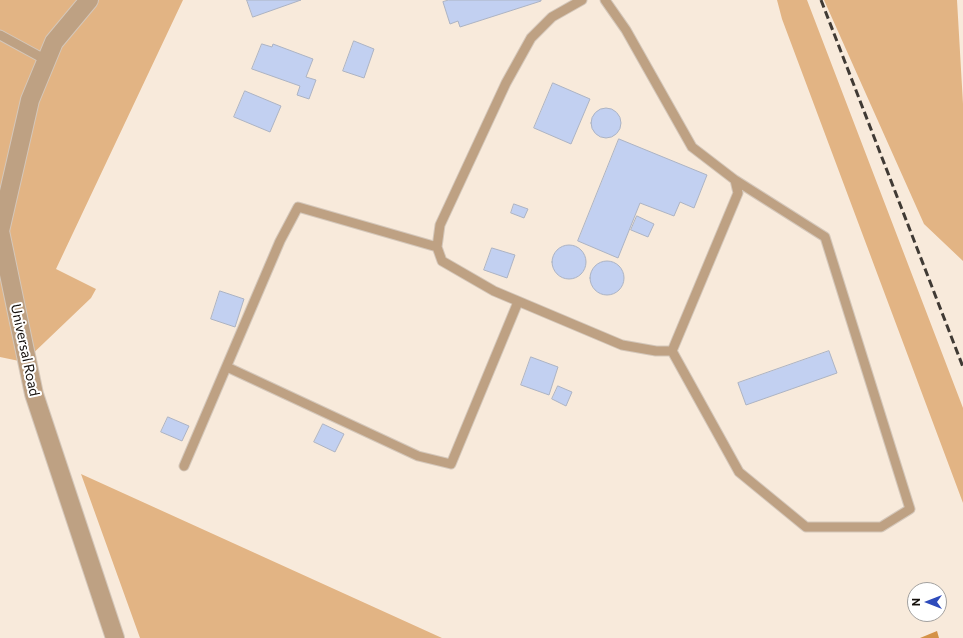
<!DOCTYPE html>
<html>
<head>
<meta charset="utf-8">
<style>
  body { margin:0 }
  #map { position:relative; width:963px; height:638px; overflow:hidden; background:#f8eadb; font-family:Commissioner,sans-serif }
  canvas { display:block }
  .north { position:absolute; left:907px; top:582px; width:40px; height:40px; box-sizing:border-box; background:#fff; border:1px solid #a2a09e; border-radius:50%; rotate:270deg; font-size:11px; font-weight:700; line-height:16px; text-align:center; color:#16110d }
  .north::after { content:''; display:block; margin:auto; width:14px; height:18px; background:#2e4bbb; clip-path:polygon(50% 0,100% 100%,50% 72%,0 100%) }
</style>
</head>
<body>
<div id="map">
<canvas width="963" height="638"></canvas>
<div class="north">N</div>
</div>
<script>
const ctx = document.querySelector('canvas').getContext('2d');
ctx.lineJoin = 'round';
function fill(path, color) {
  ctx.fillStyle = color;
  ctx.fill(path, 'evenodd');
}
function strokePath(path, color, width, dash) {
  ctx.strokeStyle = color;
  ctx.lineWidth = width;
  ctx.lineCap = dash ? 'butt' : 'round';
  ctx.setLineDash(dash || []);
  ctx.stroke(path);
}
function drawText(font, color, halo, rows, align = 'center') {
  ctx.font = font + ' Commissioner,sans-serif';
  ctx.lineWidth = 4;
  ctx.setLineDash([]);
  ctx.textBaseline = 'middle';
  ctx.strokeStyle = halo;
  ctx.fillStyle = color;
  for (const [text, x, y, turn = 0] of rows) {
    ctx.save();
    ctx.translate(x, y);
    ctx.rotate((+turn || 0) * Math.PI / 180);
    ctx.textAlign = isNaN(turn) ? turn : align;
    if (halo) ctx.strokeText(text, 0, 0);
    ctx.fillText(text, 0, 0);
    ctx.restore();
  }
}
fill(new Path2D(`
  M0,0h183l-127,269 40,20 -5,9 -67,64 -24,-5z
  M777,0h30l156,408v95l-181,-484z
  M824,0h133l6,104v157l-39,-37z
  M81,474l361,164h-302z`), '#e2b484');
fill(new Path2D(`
  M937,631l2,7h-19z`), '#d49247');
const building = new Path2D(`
  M247,0h54l-48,17z
  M449,0h92v1l-81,26 -2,-6 -8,3 -7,-22z
  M354,41l20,8 -10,29 -21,-7z
  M262,44l10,3 1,-3 40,15 -7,18 10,3 -7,19 -12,-4 3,-9 -48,-17z
  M553,83l37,16 -19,45 -37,-16z
  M245,91l36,15 -11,26 -36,-15z
  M591 123a15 15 0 1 1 30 0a15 15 0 1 1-30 0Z
  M619,139l88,36 -13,33 -14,-6 -6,14 -34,-13 -22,55 -40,-17z
  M514,204l14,5 -4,9 -13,-5z
  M637,216l17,8 -6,13 -17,-7z
  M552 262a17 17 0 1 1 34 0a17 17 0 1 1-34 0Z
  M492,248l23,7 -8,23 -23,-8z
  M590 278a17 17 0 1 1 34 0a17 17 0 1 1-34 0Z
  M220,291l24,8 -9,28 -24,-8z
  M829,351l8,22 -91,32 -8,-22z
  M531,357l27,10 -9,28 -28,-10z
  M558,386l14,6 -6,14 -14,-7z
  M168,417l21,9 -7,15 -21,-9z
  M323,424l21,10 -9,18 -21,-10z`);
fill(building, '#c2d0f1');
strokePath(building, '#acb3c3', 1);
const service = new Path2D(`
  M582,0l-30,17 -21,21 -25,45 -66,142 -3,22 5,14 52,30 128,54 34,6h16l66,-158 -3,-13 -43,-33 -66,-117 -21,-30
  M0,35l46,25
  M672,351l67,121 67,55h75l29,-18 -85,-272 -90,-57
  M227,367l191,89 33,8 67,-162
  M184,466l96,-225 18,-34 139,40`);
const minor = new Path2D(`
  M89,0l-35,42 -24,58 -30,131 34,163 81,244`);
strokePath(service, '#d4c7ba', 11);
strokePath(minor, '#d4c7ba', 20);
strokePath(service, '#bea183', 9);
strokePath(minor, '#bea183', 18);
strokePath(new Path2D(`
  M821,0l142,367`), '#403a34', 3, [8, 4]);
drawText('14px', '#16110d', '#fff', [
  ["Universal Road",25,350,78]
]);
</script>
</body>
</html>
